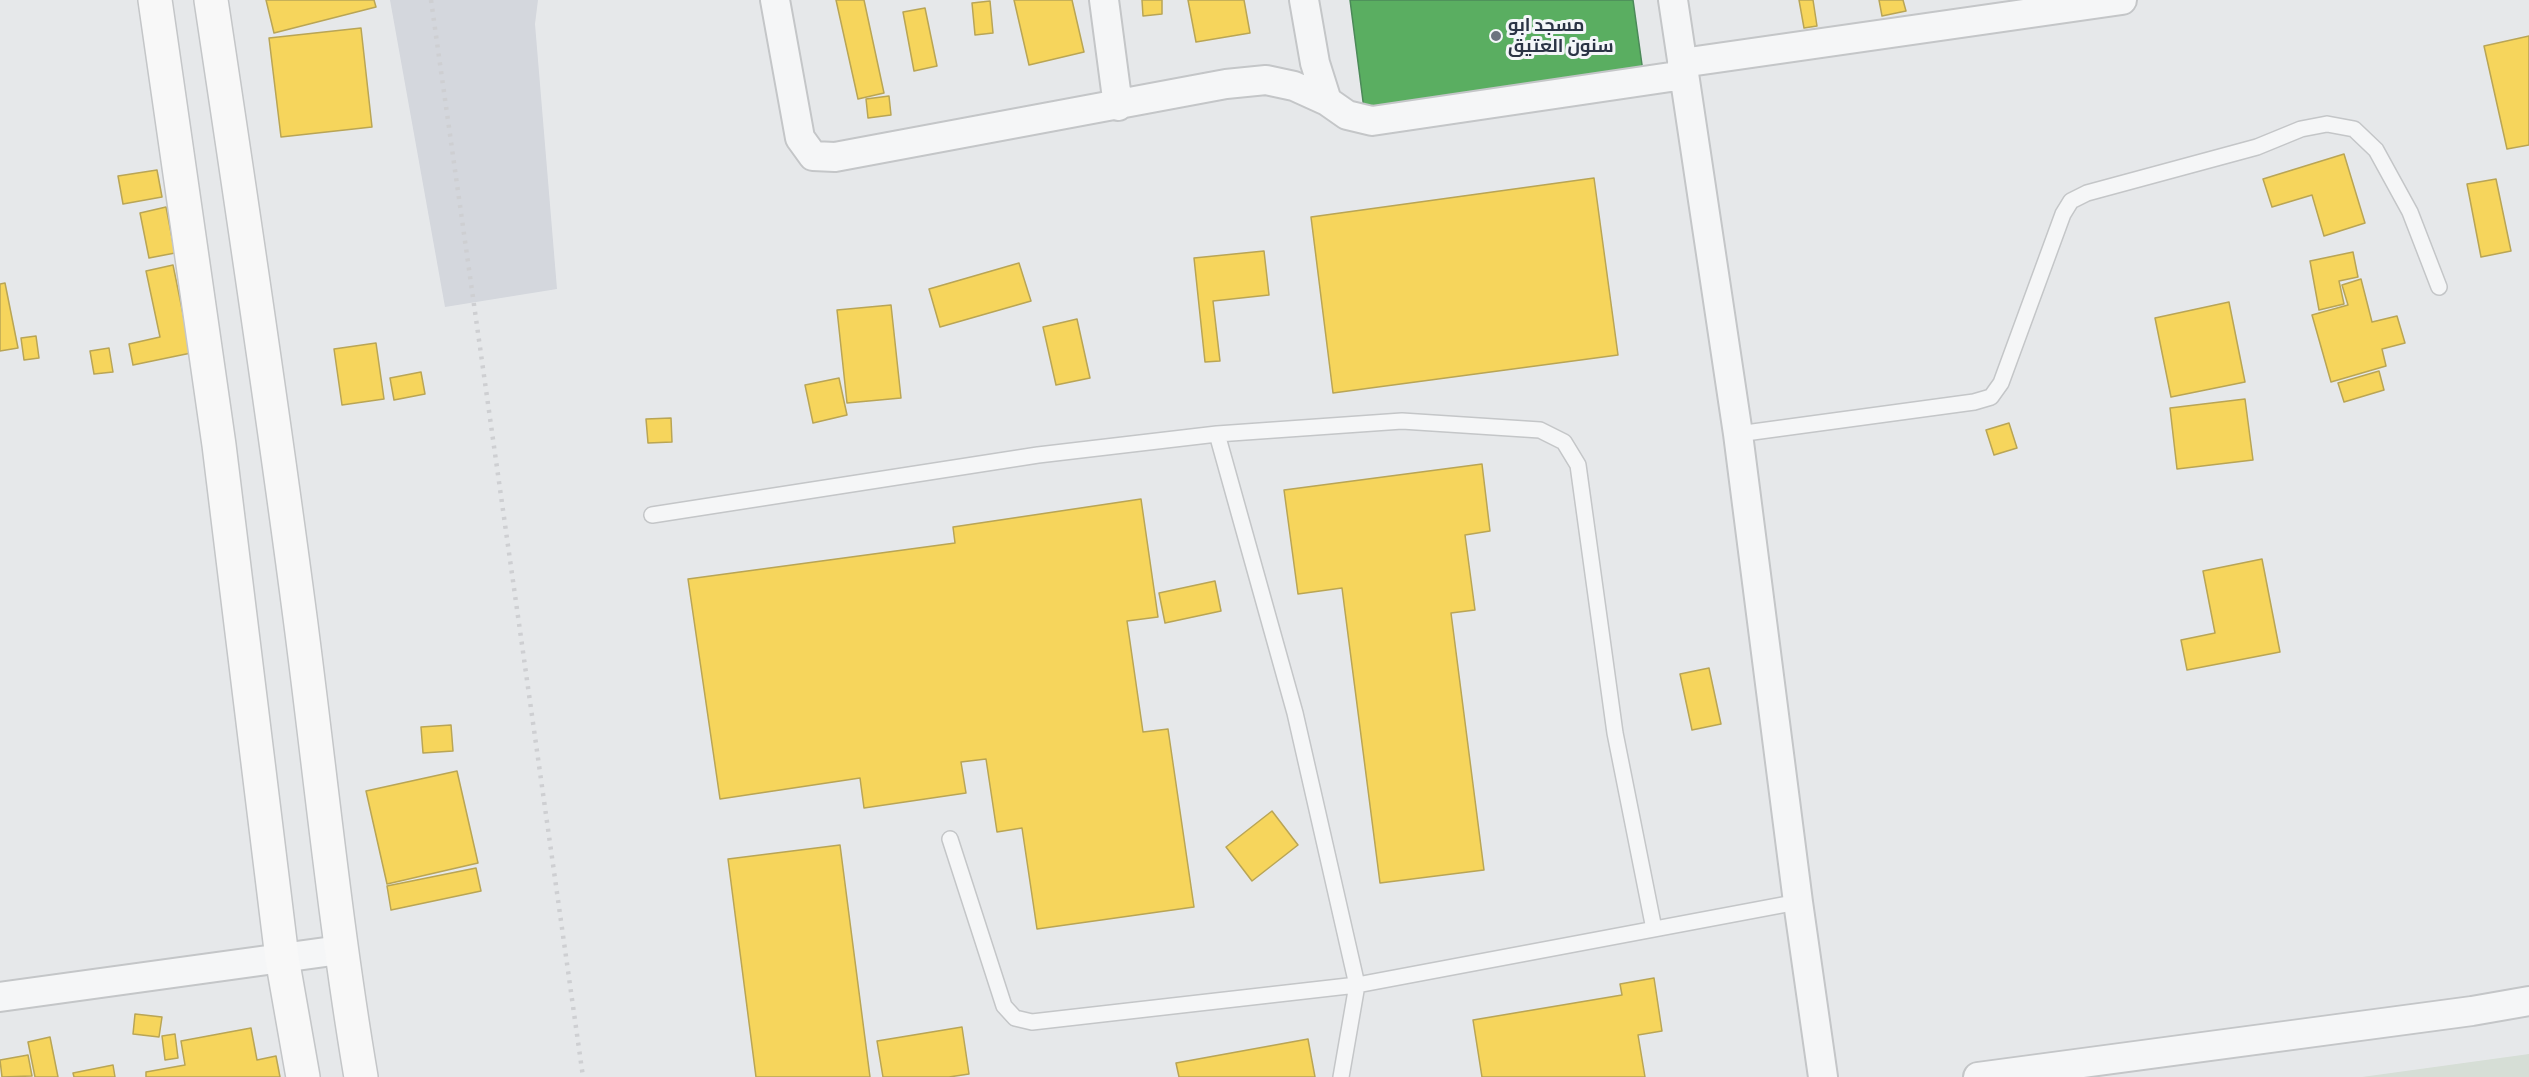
<!DOCTYPE html>
<html>
<head>
<meta charset="utf-8">
<style>
  body { margin:0 }
  canvas { display:block; background:#e6e8ea }
</style>
</head>
<body>
<canvas width="2529" height="1077"></canvas>
<script>
const ctx = document.querySelector('canvas').getContext('2d');
ctx.lineJoin = 'round';
function fill(path, color) {
  ctx.fillStyle = color;
  ctx.fill(path, 'evenodd');
}
function strokePath(path, color, width, dash) {
  ctx.strokeStyle = color;
  ctx.lineWidth = width;
  ctx.lineCap = dash ? 'butt' : 'round';
  ctx.setLineDash(dash || []);
  ctx.stroke(path);
}
function drawText(font, color, halo, rows, align = 'center') {
  ctx.font = font + ' Signika,Cairo,sans-serif';
  ctx.lineWidth = 6;
  ctx.setLineDash([]);
  ctx.textBaseline = 'middle';
  ctx.strokeStyle = halo;
  ctx.fillStyle = color;
  for (const [text, x, y, turn = 0] of rows) {
    ctx.save();
    ctx.translate(x, y);
    ctx.rotate((+turn || 0) * Math.PI / 180);
    ctx.textAlign = isNaN(turn) ? turn : align;
    if (halo) ctx.strokeText(text, 0, 0);
    ctx.fillText(text, 0, 0);
    ctx.restore();
  }
}
fill(new Path2D(`
  M390,0h148l-3,24 22,265 -112,18z`), '#d4d7dd');
fill(new Path2D(`
  M2529,1054v23h-167z`), '#d6ded6');
const homes = new Path2D(`
  M266,0h108l2,7 -102,26z
  M836,0h28l20,93 -26,6z
  M1014,0h58l12,52 -55,13z
  M1142,0h20v14l-19,2z
  M1188,0h56l6,33 -54,9z
  M1799,0h14l4,26 -13,2z
  M1879,0h24l3,11 -24,5z
  M990,1l3,32 -18,2 -3,-32z
  M925,8l12,58 -23,5 -11,-59z
  M361,28l11,99 -91,10 -12,-99z
  M2529,36v109l-22,4 -23,-103z
  M889,96l2,19 -23,3 -2,-19z
  M2344,154l21,69 -41,13 -12,-41 -40,12 -9,-28z
  M157,170l5,27 -39,7 -5,-28z
  M1594,178l24,177 -285,38 -22,-176z
  M2496,179l15,72 -30,6 -14,-73z
  M166,207l9,46 -26,5 -9,-45z
  M1264,251l5,44 -56,6 7,60 -15,1 -11,-104z
  M2353,252l5,25 -19,4 5,23 -25,6 -9,-49z
  M1019,263l12,38 -91,26 -11,-38z
  M173,265l18,88 -58,12 -4,-21 31,-7 -14,-66z
  M2361,279l11,43 25,-6 8,27 -23,6 4,17 -55,16 -19,-67 36,-10 -6,-20z
  M5,283l13,65 -18,3v-67z
  M2229,302l16,80 -74,15 -16,-79z
  M891,305l10,93 -54,5 -10,-93z
  M1077,319l13,59 -34,7 -13,-58z
  M36,336l3,22 -15,2 -3,-22z
  M376,343l8,56 -42,6 -8,-56z
  M109,348l4,24 -19,2 -4,-23z
  M2379,371l5,19 -40,12 -6,-19z
  M421,372l4,22 -31,6 -4,-22z
  M839,378l8,37 -34,8 -8,-38z
  M2245,399l8,61 -76,9 -7,-61z
  M671,418l1,24 -24,1 -2,-24z
  M2009,423l8,25 -23,7 -8,-25z
  M1482,464l8,67 -25,4 10,75 -24,3 33,257 -104,13 -38,-295 -44,6 -14,-104z
  M1141,499l17,118 -31,4 16,111 25,-3 26,178 -157,22 -15,-101 -25,4 -11,-73 -25,3 5,31 -102,15 -4,-30 -140,21 -32,-220 267,-36 -2,-16z
  M2262,559l18,93 -93,18 -6,-30 34,-7 -12,-62z
  M1215,581l6,30 -56,12 -6,-30z
  M1709,668l12,56 -29,6 -12,-56z
  M451,725l2,26 -30,2 -2,-26z
  M457,771l21,92 -91,21 -21,-93z
  M1272,811l26,34 -46,36 -26,-34z
  M840,845l30,232h-114l-28,-218z
  M476,868l5,23 -90,19 -4,-24z
  M1654,978l8,53 -24,4 7,42h-163l-9,-57 149,-25 -2,-11z
  M135,1014l27,3 -3,20 -26,-3z
  M962,1027l7,47 -20,3h-66l-6,-36z
  M251,1028l6,32 19,-4 4,21h-134v-5l39,-7 -4,-24z
  M175,1034l3,24 -13,2 -3,-24z
  M50,1037l8,40h-23l-7,-35z
  M1308,1039l7,38h-136l-3,-14z
  M28,1055l4,21 -30,1 -2,-17z
  M113,1065l2,12h-41l-1,-4z`);
fill(homes, '#f6d55c');
strokePath(homes, '#b9a555', 1.5);
const public = new Path2D(`
  M1350,0h283l10,72 -279,37z`);
fill(public, '#5aae61');
strokePath(public, '#4c8959', 1.5);
const lane = new Path2D(`
  M1217,434l78,279 62,272 -16,92
  M1738,434l236,-32 17,-5 10,-14 62,-169 8,-13 16,-8 170,-46 44,-18 26,-5 27,5 22,21 34,62 29,75
  M652,515l386,-60 179,-21 185,-13 138,9 24,12 14,23 37,268 39,196
  M950,839l54,167 11,12 17,4 325,-37 441,-83`);
const street = new Path2D(`
  M775,0l25,138 13,18 22,1 391,-73 40,-4 28,6 33,15 20,14 25,6 312,-46
  M1104,0l14,106
  M1304,0l11,63 12,38
  M1673,0l65,434 60,468 25,175
  M1682,63l440,-63
  M0,997l340,-47
  M1978,1077l494,-66 57,-10`);
const secondary = new Path2D(`
  M155,0l64,445 63,513 21,119
  M211,0c31,205 62,411 89,617 20,153 35,307 61,460`);
strokePath(lane, '#c4c6c8', 18);
strokePath(street, '#c4c6c8', 32);
strokePath(secondary, '#c4c6c8', 36);
strokePath(lane, '#f5f6f7', 15);
strokePath(street, '#f5f6f7', 28);
strokePath(secondary, '#f8f8f8', 33);
strokePath(new Path2D(`
  M431,0l152,1077`), '#cecfd2', 4.5, [3, 6]);
for (const [x, y, r, color] of [
  [1496,36,6,"#6c737f"]
]) {
  const dot = new Path2D();
  dot.arc(x, y, r, 0, 2 * Math.PI);
  ctx.fillStyle = color;
  ctx.fill(dot);
  strokePath(dot, '#f4f6f9', 2);
}
drawText('bold 18px', '#2b3445', '#f4f6f9', [
  ["مسجد ابو",1508,26],
  ["سنون العتيق",1508,47]
], 'left');
</script>
</body>
</html>
